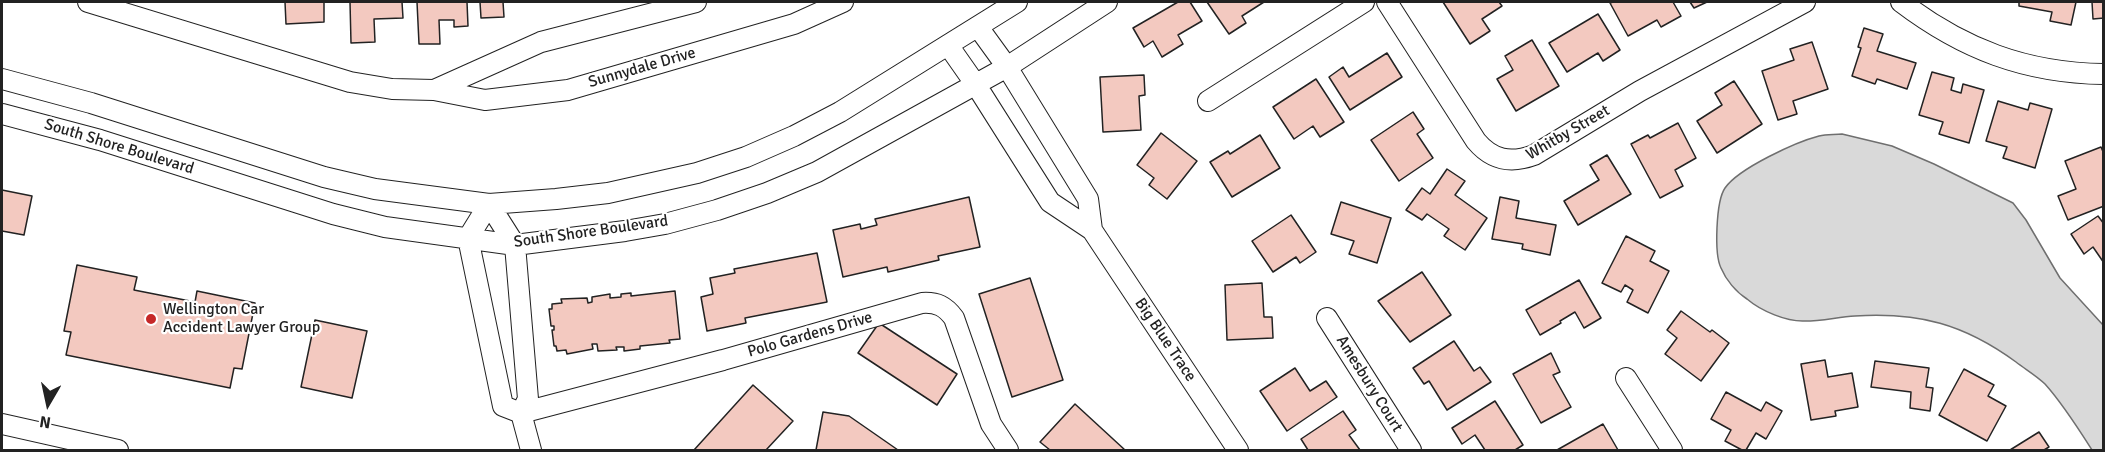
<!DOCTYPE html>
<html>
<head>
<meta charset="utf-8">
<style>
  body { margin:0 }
  #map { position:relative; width:2105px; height:452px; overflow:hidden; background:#fff; font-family:Signika,sans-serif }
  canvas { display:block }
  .frame { position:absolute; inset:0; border:3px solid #222; pointer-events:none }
  .north { position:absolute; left:18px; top:374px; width:60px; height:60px; -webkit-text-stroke:4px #fff; paint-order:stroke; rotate:189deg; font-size:16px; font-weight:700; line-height:24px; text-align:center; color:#222 }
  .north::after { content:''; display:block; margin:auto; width:21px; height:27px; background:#222; clip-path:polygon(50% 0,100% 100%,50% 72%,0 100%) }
</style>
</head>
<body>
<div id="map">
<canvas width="2105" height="452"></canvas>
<div class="frame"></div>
<div class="north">N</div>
</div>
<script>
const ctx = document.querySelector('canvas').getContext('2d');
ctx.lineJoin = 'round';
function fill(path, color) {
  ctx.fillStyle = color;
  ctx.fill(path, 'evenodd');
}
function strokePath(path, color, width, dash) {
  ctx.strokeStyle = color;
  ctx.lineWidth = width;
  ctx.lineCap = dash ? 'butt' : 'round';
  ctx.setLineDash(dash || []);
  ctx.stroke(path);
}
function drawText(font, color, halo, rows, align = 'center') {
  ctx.font = font + ' Signika,sans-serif';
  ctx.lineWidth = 4.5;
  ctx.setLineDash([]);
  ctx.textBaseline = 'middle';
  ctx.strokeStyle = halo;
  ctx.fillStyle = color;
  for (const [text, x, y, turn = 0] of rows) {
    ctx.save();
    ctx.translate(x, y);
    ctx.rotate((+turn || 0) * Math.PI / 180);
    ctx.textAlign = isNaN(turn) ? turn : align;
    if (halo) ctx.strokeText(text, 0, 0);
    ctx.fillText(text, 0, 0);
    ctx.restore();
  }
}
const water = new Path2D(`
  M1842,134l50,12 42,18 79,39 13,17 34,58 43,47v125h-11c-14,-22 -29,-46 -47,-66 -8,-8 -20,-15 -29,-22 -52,-38 -97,-50 -161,-46 -17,1 -33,5 -50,5 -18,1 -44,-10 -58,-22 -11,-7 -21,-19 -26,-31 -7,-14 -5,-67 4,-80 14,-20 71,-46 94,-52 8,-2 16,-1 23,-2z`);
fill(water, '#d9d9d9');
strokePath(water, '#6f6f6f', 1.5);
const building = new Path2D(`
  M285,2h55h-16v20l-38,2z
  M350,2h52l1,16 -29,1 1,23 -24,1z
  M417,2h50l1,24 -14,1v-7h-15l1,24h-21z
  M480,2h23l1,15 -23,1z
  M1178,2h12l12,19 -24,14 5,9 -21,13 -9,-16 -9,6 -11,-19z
  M1207,2h57l-22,14 4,7 -17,11z
  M1443,2h56l3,4 -20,13 8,12 -20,13z
  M1613,2h60l8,14 -20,11 -4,-7 -29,16 -18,-33z
  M1690,2h17l-13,6z
  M2019,2h57l-5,23 -21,-4 2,-9 -33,-6z
  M2092,2h12v16l-11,1z
  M1598,14l22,36 -17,11 -5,-8 -31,19 -18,-29z
  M1864,28l19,6 -6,17 39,12 -9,26 -30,-10 -2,5 -23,-8 9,-28 -3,-1z
  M1532,40l27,46 -43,25 -19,-32 16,-9 -8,-14z
  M1812,42l16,47 -35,12 4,13 -19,6 -16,-49 32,-11 -4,-11z
  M1387,53l15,24 -52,33 -21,-33 14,-10 6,10z
  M1932,72l22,6 -3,12 10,3 2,-9 21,6 -15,53 -30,-9 4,-12 -24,-7z
  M1144,75l1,20 -6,1 2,34 -38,2 -3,-55z
  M1316,79l28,43 -24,15 -7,-11 -19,13 -21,-32z
  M1734,81l28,43 -45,29 -20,-32 25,-16 -7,-12z
  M1998,101l30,9 2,-7 22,6 -17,59 -32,-10 4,-11 -21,-6z
  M1413,112l11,17 -7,5 16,24 -34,23 -28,-41z
  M1678,123l18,35 -21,12 8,16 -23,12 -29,-54 17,-9 2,3z
  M1161,133l36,28 -30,38 -18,-14 5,-7 -17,-13z
  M1260,135l20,33 -48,29 -22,-35 18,-11 2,3z
  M2101,147l3,7v52l-36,14 -10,-24 18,-7 -11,-28z
  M1607,155l24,39 -53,31 -14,-24 35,-21 -9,-15z
  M1447,169l18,12 -10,14 32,23 -22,32 -21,-14 5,-7 -22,-15 -5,6 -16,-10 16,-22 8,6z
  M2,190l30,6 -8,39 -22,-4z
  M969,197l11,50 -42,9 1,4 -51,12 -1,-5 -44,10 -10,-47 27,-6 1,5 16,-4 -2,-6z
  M1500,197l19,4 -3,17 40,7 -6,30 -28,-6 1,-5 -31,-5z
  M1341,202l50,16 -14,45 -28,-9 5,-13 -23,-7z
  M1291,215l25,37 -16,11 -4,-6 -23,15 -21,-31z
  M2098,216l6,8v39l-11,-16 -9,7 -13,-20z
  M1626,236l29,15 -5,10 19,10 -21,42 -21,-11 6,-12 -8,-5 -4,7 -19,-9z
  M817,253l10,49 -82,16 1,5 -39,8 -6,-34 12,-3 -3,-16 25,-5 -1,-4z
  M77,265l60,12 -3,13 61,12 2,-11 58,12 -13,66 -8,-1 -4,20 -164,-33 5,-23 -7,-1z
  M1422,272l29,43 -41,27 -32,-41z
  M1030,278l33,102 -51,17 -33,-103z
  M1579,280l22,38 -17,10 -9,-16 -15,9 1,2 -21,12 -14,-25z
  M1262,283l2,34h8l1,21 -46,2 -2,-55z
  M675,291l5,48 -11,1 1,3 -30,3v3l-16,2v-4h-8l1,3 -19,1 -1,-7h-5l1,5 -26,5 -1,-4 -9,1 -1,-5h-2l-2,-16h2v-4h-3l-2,-17h3v-5l10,-1 -1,-4 26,-1 1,5 4,-1v-5l18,-3v4l11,-1v-3l10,-1v3z
  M1681,311l29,21 2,-2 17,13 -28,38 -36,-27 12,-16 -10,-8z
  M315,320l52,11 -15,67 -51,-11z
  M879,323l78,51 -20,31 -79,-52z
  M1454,341l20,30 6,-4 11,15 -44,28 -18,-29 -5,3 -11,-16z
  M1551,353l9,19 -7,3 18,32 -30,16 -28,-49z
  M1825,360l3,17 24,-4 6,34 -23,4 1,5 -25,4 -10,-56z
  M1875,361l54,7 -3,19 7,1 -3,23 -20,-3 1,-16 -40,-5z
  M1295,368l15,23 16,-10 11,16 -50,34 -27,-40z
  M1964,369l30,16 -6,11 18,10 -19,35 -48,-26z
  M753,385l40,36 -27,29h-72z
  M1726,392l35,19 5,-9 16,9 -16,28 -10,-6 -10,17h-4l-17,-9 6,-11 -20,-11z
  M1495,401l28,44 -8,5h-30l-10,-15 -13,9 -10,-16z
  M1075,404l50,46h-75l-10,-8z
  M1343,411l13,19 -7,5 11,15h-52l-7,-11z
  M823,412l26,4 49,34h-82z
  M1603,424l15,26h-61z
  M2039,432l10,15 -5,3h-34z`);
fill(building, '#f3c9c0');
strokePath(building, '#222', 1.5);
const minor = new Path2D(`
  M88,2l262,80 42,7 42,1 51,10 83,-10 226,-66 49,-22
  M1387,2l89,139c16,19 34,23 58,14l106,-64 165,-89
  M1901,2c62,47 124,71 203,72
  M978,27l29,40 81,132 4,31
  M948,45l28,40 74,117 42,28 146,220
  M2,79l89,24 233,74 51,12 114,15 67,-5 52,-6 89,-20 49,-16 48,-21 46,-24 177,-110
  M434,90l107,-48 155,-40
  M1208,101l156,-99
  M2,114l98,26 233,74 52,13 130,18 110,-14 40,-7 52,-14 50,-17 50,-21 190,-105 100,-65
  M489,204l26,41 13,154 -7,14 -18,-7 -35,-168z
  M1327,318l84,132
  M1626,378l46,72
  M2,424l116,26
  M531,450l-10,-37 202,-53 199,-57c15,-1 23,3 32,15l37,106 17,26`);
strokePath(minor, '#222', 22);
strokePath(minor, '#fff', 20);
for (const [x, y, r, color] of [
  [151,319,6,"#c62828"]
]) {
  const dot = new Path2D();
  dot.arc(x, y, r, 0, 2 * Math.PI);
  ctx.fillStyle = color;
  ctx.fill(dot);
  strokePath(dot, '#fff', 2);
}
drawText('16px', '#222', '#fff', [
  ["Sunnydale Drive",642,68,-16],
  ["Whitby Street",1568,133,-30],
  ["South Shore Boulevard",119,147,17],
  ["South Shore Boulevard",591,232,-8],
  ["Polo Gardens Drive",810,335,-16],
  ["Big Blue Trace",1165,340,56],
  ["Amesbury Court",1369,384,58]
]);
drawText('16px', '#222', '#fff', [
  ["Wellington Car",163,310],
  ["Accident Lawyer Group",163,328]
], 'left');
</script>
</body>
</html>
